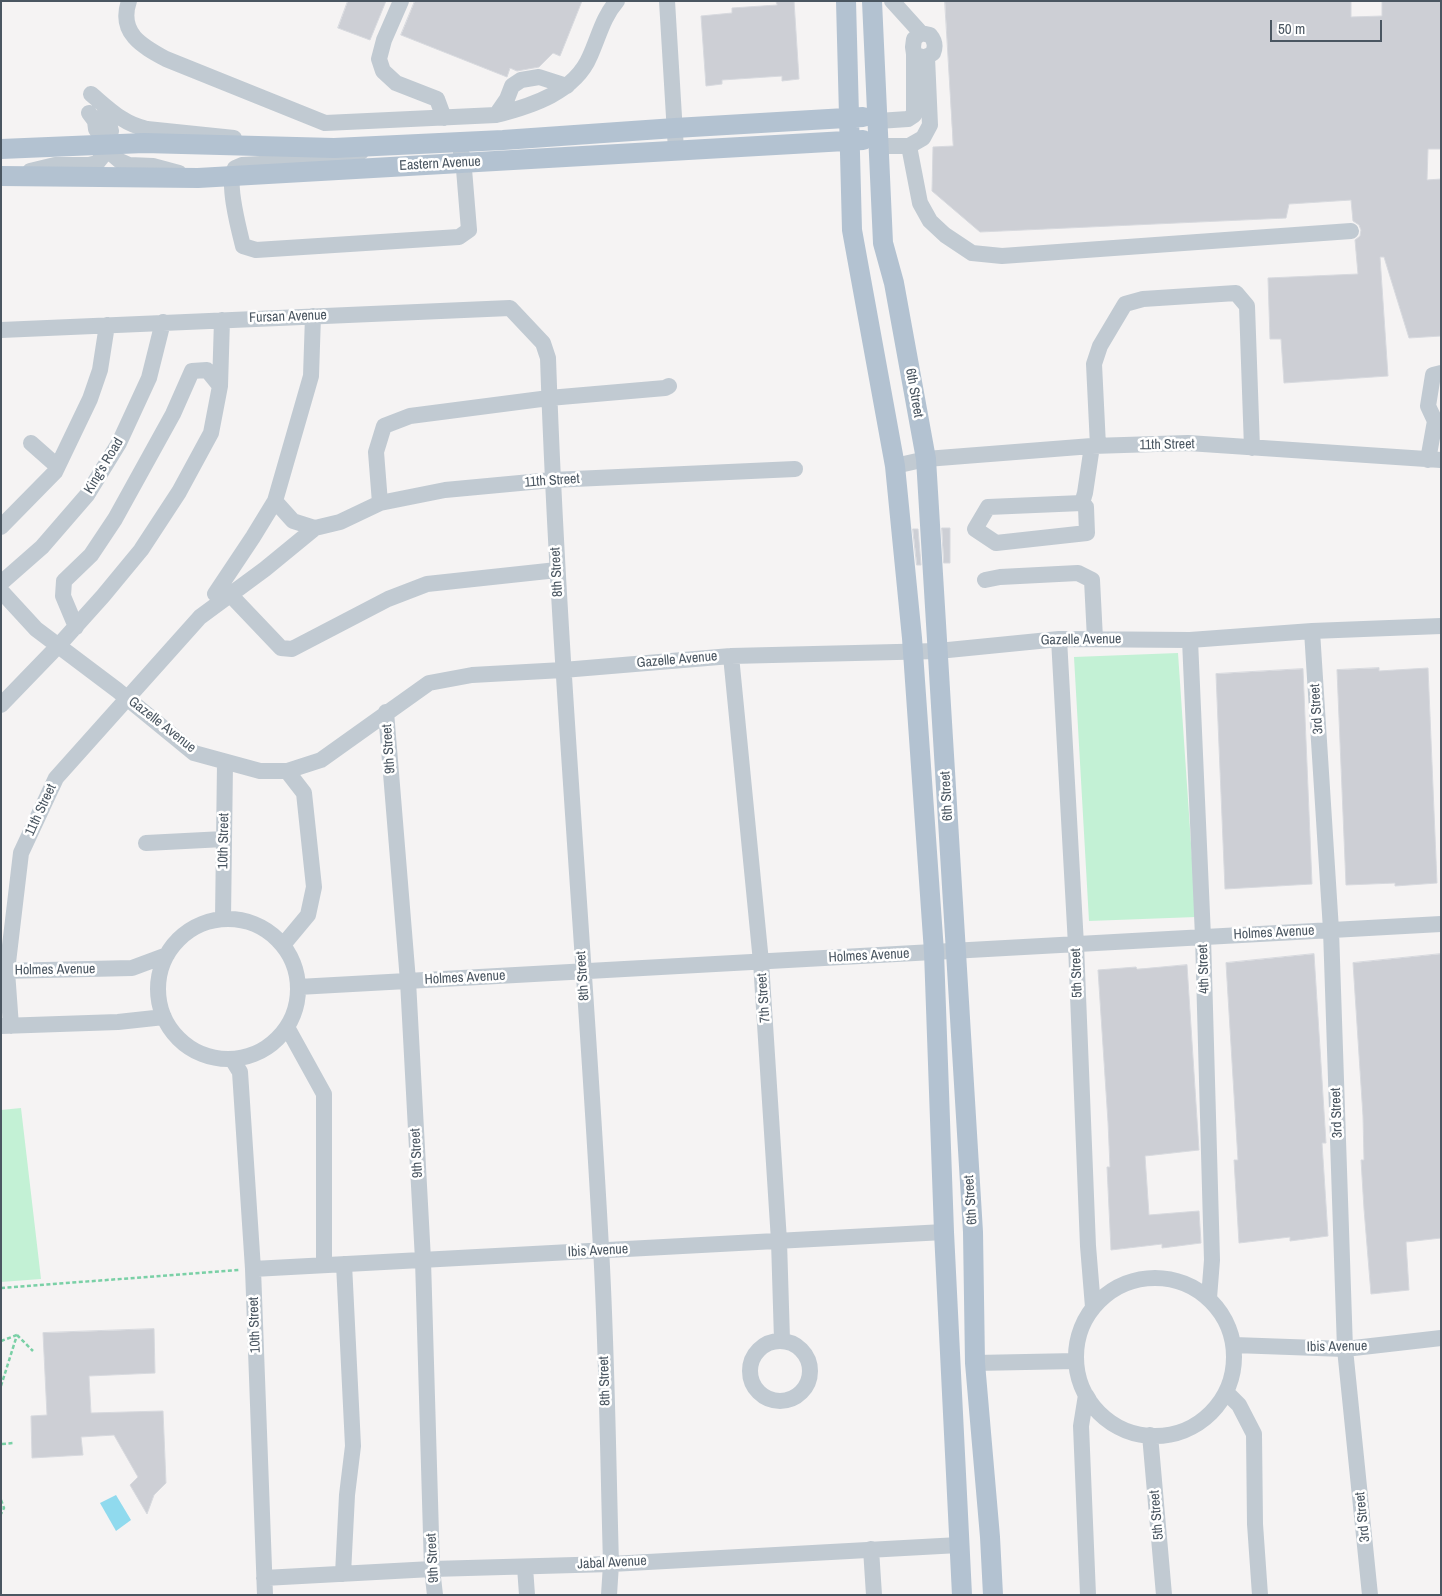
<!DOCTYPE html>
<html>
<head>
<meta charset="utf-8">
<style>
  body { margin:0 }
  #map { position:relative; width:1442px; height:1596px; overflow:hidden; background:#f5f3f3; font-family:"Archivo Narrow",sans-serif }
  canvas { display:block }
  .frame { position:absolute; inset:0; border:2px solid #4a5661; pointer-events:none }
  .scale { position:absolute; left:1270px; top:20px; width:112px; height:22px; box-sizing:border-box; border:2px solid #4a5661; border-top:0; padding-left:6px; font-size:15px; line-height:18px; white-space:nowrap; color:#4a5661; -webkit-text-stroke:4px #fff; paint-order:stroke }
</style>
</head>
<body>
<div id="map">
<canvas width="1442" height="1596"></canvas>
<div class="frame"></div>
<div class="scale">50 m</div>
</div>
<script>
const ctx = document.querySelector('canvas').getContext('2d');
ctx.lineJoin = 'round';
function fill(path, color) {
  ctx.fillStyle = color;
  ctx.fill(path, 'evenodd');
}
function strokePath(path, color, width, dash) {
  ctx.strokeStyle = color;
  ctx.lineWidth = width;
  ctx.lineCap = dash ? 'butt' : 'round';
  ctx.setLineDash(dash || []);
  ctx.stroke(path);
}
function drawText(font, color, halo, rows, align = 'center') {
  ctx.font = font + ' "Archivo Narrow",sans-serif';
  ctx.lineWidth = 5;
  ctx.setLineDash([]);
  ctx.textBaseline = 'middle';
  ctx.strokeStyle = halo;
  ctx.fillStyle = color;
  for (const [text, x, y, turn = 0] of rows) {
    ctx.save();
    ctx.translate(x, y);
    ctx.rotate((+turn || 0) * Math.PI / 180);
    ctx.textAlign = isNaN(turn) ? turn : align;
    if (halo) ctx.strokeText(text, 0, 0);
    ctx.fillText(text, 0, 0);
    ctx.restore();
  }
}
fill(new Path2D(`
  M1178,653l18,264 -107,4 -15,-264z
  M21,1108l20,171 -40,3v-172z`), '#c3f1d5');
fill(new Path2D(`
  M116,1495l15,25 -15,11 -16,-28z`), '#90daee');
const building = new Path2D(`
  M348,1h38l-16,39 -32,-12z
  M415,1h167l-22,55 -7,-3 -14,14 -22,4 -7,-3 -3,9 -106,-42z
  M776,1h18l5,78 -17,2v-5l-60,4v4l-16,2 -5,-70 31,-3v-5l45,-3z
  M945,1h406v16l31,-1v-15h59v148h-13l-1,31 14,-1v157l-32,2 -25,-81h-4l8,119 -104,7 -3,-44h-11l-2,-61 90,-4 -3,-34 5,-4 1,-6 -2,-5 -6,-4 -2,-21 -62,4 -3,14 -306,14 -48,-41 1,-44 20,-1z
  M942,528h8v35h-6z
  M913,529h5l3,36h-4z
  M1379,668v3l49,-3 9,215 -42,3v-3l-49,2 -9,-215z
  M1303,669l9,215 -87,5 -9,-215z
  M1314,954l12,189h-4l6,93 -38,5v-4l-51,6 -5,-83h4l-12,-197z
  M1441,954v284l-35,4 3,48 -38,4 -7,-85 -3,-49h3l-1,-44 -10,-153z
  M1187,965l12,185 -54,6 4,59 50,-4 2,32 -39,5v-4l-51,6 -4,-83h3l-2,-45 -10,-152 38,-3 1,2z
  M154,1329l1,44 -66,3 2,37 72,-2 3,72 -12,12 -7,19 -17,-29 8,-8 -24,-42 -33,2 2,18 -51,3 -1,-42 16,-1 -4,-82z`);
fill(building, '#cdcfd5');
strokePath(building, '#d7d9de', 1);
strokePath(new Path2D(`
  M1,1288l238,-18
  M17,1335l16,16
  M1,1341l16,-6
  M1,1386l16,-51
  M2,1444l11,-1
  M1,1500l3,8 -3,6`), '#7ad0a6', 2.5, [4, 2.5]);
strokePath(new Path2D(`
  M129,1c-11,32 13,45 37,58l159,64 171,-8c36,-9 79,-23 94,-59 9,-20 13,-39 27,-55
  M401,1l-17,39 -5,19 4,12 13,12 41,16 7,19
  M667,1l9,149
  M892,1l29,32 9,2c5,6 6,11 3,18 -7,5 -11,5 -19,1l-1,-7 1,-8 7,-6
  M91,94c18,15 32,30 56,35l87,9
  M89,113l6,8 1,8 17,26 7,6 9,4 24,1 26,7
  M496,115l11,-16 5,-13 9,-6 18,-3 28,9
  M878,121l30,-2 6,-4v-61
  M878,146h31l14,-8 7,-13 -3,-68
  M909,146l11,57 10,18 15,14 27,18 30,3 349,-25
  M361,152l-28,8 -91,5 -7,3c-9,13 4,62 8,78l13,4 203,-13 10,-7 -6,-73 -2,-4
  M30,171l25,-6h34l8,-2 8,-10 6,-22 -7,-26
  M1,330l509,-22 33,35 5,15c10,297 37,593 53,890 6,105 7,211 10,316l-2,31
  M31,443l26,23
  M1098,446l-4,-82 6,-18 25,-42 18,-5 93,-6 11,13 5,142
  M1428,460l7,-39 -7,-15 5,-31 8,-2
  M895,466l31,-7 166,-13 96,-3 253,17
  M275,501l18,20 22,7
  M380,503l-4,-51 8,-26 26,-10 139,-18 116,-10 4,-2
  M1082,503l4,4 1,26 -91,10 -21,-14 13,-22z
  M1082,503l3,-10 7,-47
  M1,527l54,-55 35,-73 10,-29 7,-45
  M985,580l15,-3 78,-4 14,7 3,59
  M1,583l41,-36 45,-52 32,-52 30,-65 14,-56
  M221,585l60,63 11,1 96,-50 39,-15 130,-14
  M1,591l35,38 81,61 77,63 66,18h27l34,-11 108,-77 43,-8 91,-5 168,-14 207,-5 121,-12 131,1 122,-9 129,-5
  M215,594l38,-57 22,-36 36,-125 2,-60
  M76,627l-13,-31 1,-15 27,-26 24,-36 58,-105 19,-43 15,-1 13,16
  M1312,631l19,299 14,419 25,246
  M1059,639l17,306 12,301 5,61
  M1190,640l13,297 9,323 -3,38
  M731,656l30,306 18,279 3,99
  M1,705l58,-60 44,-49 38,-46 38,-58 32,-59 9,-47 2,-66
  M386,712l22,269 15,279 9,309 3,26
  M146,843l78,-4
  M223,919l2,-156
  M158 989a70 70 0 1 1 140 0a70 70 0 1 1-140 0Z
  M283,945l25,-30 6,-28 -10,-94 -17,-22
  M1,971l131,-3 35,-13
  M298,987l1143,-63
  M1,1026l117,-4 46,-5
  M11,1026l-4,-55 14,-118 35,-75 144,-161 65,-48 50,-41 25,-6 40,-19 65,-13 107,-10 243,-11
  M287,1027l37,67v171
  M232,1059l8,13 13,197 12,326
  M253,1269l691,-37
  M1076 1357a79 79 0 1 1 158 0a79 79 0 1 1-158 0Z
  M750 1371a30 30 0 1 1 60 0a30 30 0 1 1-60 0Z
  M1234,1345l111,4 96,-11
  M975,1363l101,-2
  M1226,1392l13,13 15,29 1,90 5,71
  M1150,1435l14,160
  M871,1549l3,46
  M525,1567l2,28
  M343,1574l4,-79 6,-49 -9,-182
  M264,1578l168,-9 179,-5 348,-19
  M1088,1595l-7,-169 5,-31 3,5`), '#c1cad2', 16);
strokePath(new Path2D(`
  M846,1l6,229 43,236 17,172 22,314 10,280 18,363
  M872,1l11,242 11,40 32,176 47,773 2,131 15,174 3,58
  M1,149l143,-6 190,5 169,-8 172,-12 188,-11
  M1,176l197,2 665,-38`), '#b3c2d1', 20);
drawText('14px', '#4a5661', '#fff', [
  ["Eastern Avenue",440,164,-3],
  ["Fursan Avenue",288,317,-2],
  ["6th Street",914,393,80],
  ["11th Street",1167,445,-1],
  ["King's Road",104,466,-59],
  ["11th Street",552,481,-4],
  ["8th Street",557,572,-93],
  ["Gazelle Avenue",1081,640,-1],
  ["Gazelle Avenue",677,660,-5],
  ["3rd Street",1317,709,-94],
  ["Gazelle Avenue",162,725,38],
  ["9th Street",389,749,-94],
  ["6th Street",947,796,-93],
  ["11th Street",41,810,-65],
  ["10th Street",224,841,-89],
  ["Holmes Avenue",1274,933,-3],
  ["Holmes Avenue",869,956,-3],
  ["4th Street",1204,969,-92],
  ["Holmes Avenue",55,970,-1],
  ["5th Street",1077,973,-92],
  ["8th Street",583,976,-94],
  ["Holmes Avenue",465,978,-3],
  ["7th Street",764,998,-94],
  ["3rd Street",1337,1113,-92],
  ["9th Street",417,1153,-93],
  ["6th Street",971,1200,-94],
  ["Ibis Avenue",598,1251,-3],
  ["10th Street",255,1325,-92],
  ["Ibis Avenue",1337,1347,-1],
  ["8th Street",605,1381,-92],
  ["5th Street",1157,1515,-95],
  ["3rd Street",1363,1517,-96],
  ["9th Street",433,1558,-93],
  ["Jabal Avenue",612,1563,-3]
]);
</script>
</body>
</html>
